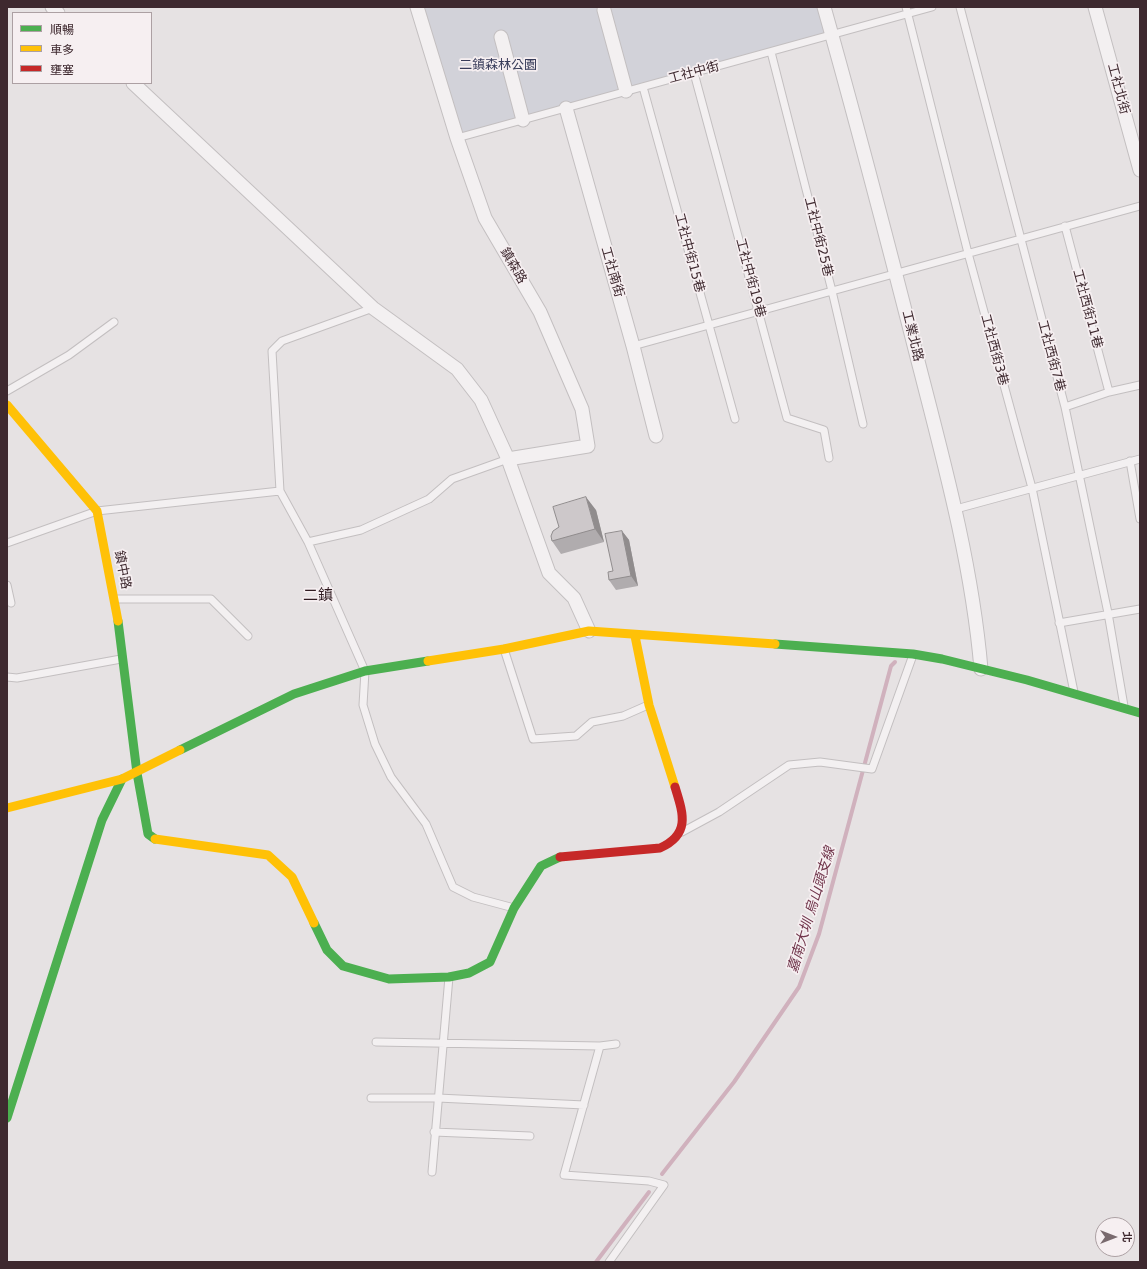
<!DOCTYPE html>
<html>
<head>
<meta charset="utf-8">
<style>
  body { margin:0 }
  #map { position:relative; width:1147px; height:1269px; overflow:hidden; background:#e6e2e3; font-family:"DejaVu Sans","Noto Sans TC",sans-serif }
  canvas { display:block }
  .frame { position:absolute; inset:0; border:8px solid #3e292f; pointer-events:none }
  .legend { position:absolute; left:12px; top:12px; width:140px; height:72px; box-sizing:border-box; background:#f6eff1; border:1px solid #aca0a3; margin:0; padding:5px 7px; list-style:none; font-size:12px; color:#3e292f }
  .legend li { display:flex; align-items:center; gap:8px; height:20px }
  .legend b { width:20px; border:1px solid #aca0a3 }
  .north { position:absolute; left:1095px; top:1217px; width:40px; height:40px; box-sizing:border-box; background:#f6eff1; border:1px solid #aca0a3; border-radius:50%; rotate:90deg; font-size:11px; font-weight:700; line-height:16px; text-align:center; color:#3e292f }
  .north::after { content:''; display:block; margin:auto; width:14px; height:18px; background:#796a6e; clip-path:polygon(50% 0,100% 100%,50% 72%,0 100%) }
</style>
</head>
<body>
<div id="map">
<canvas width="1147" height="1269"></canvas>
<div class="frame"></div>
<ul class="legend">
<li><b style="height:5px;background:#4caf50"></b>順暢</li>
<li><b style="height:5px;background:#ffc107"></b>車多</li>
<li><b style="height:5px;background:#c62828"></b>壅塞</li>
</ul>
<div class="north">北</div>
</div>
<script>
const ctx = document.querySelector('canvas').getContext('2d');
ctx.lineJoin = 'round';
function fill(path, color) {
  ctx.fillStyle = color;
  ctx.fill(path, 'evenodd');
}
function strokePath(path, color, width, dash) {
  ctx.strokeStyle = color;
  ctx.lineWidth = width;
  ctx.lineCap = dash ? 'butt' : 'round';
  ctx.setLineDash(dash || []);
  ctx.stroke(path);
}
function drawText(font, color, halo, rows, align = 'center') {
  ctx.font = font + ' "DejaVu Sans","Noto Sans TC",sans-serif';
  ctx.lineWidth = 3.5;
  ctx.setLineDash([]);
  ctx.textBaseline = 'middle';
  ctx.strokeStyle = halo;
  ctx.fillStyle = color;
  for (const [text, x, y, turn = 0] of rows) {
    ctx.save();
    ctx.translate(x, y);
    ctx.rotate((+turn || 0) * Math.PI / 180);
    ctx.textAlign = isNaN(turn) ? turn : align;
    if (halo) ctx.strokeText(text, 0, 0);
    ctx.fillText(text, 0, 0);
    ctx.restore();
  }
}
fill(new Path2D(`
  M420,7h404l8,28 -375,103z`), '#d2d2d9');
strokePath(new Path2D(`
  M662,1174l72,-92 65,-95 20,-53 72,-268 4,-4
  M596,1262l53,-70`), '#d0b1bd', 4);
const lane = new Path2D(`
  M906,7l62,246 64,235 42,204
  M960,7l105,400 43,206 16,93
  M771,52l61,239 31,133
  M694,73l93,345 37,12 5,28
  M643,87l92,332
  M457,138l475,-131
  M1065,226l44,166
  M633,346l507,-140
  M7,391l62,-36 45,-33
  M1065,407l44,-15 31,-7
  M1130,461l10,58
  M280,491l-8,-140 10,-10 91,-33
  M956,509l184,-50
  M308,542l53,-12 68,-31 23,-20 56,-20
  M7,543l90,-32 183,-20 28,51 57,129 -2,34 12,39 16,33 35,47 27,63 20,10 41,11
  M7,585l4,18
  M116,599h95l37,37
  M1059,623l81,-14
  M504,649l29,90 43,-3 16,-14 31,-6 25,-11
  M7,677l10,1 104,-19
  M682,832l37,-20 70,-47 31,-3 52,7 41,-114
  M376,1042l224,4
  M371,1098h67l146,7
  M434,1132l96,4
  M432,1172l17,-195
  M609,1262l55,-77 -15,-4 -85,-6 36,-129 16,-2`);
const street = new Path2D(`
  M52,7l6,6
  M417,7l40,131 28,80 55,94 42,97 6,37 -80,13
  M824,7c33,117 64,236 94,354 26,101 54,203 63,308
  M1095,7l45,163
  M604,10l22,81
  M501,37l22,83
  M133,83l240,225 84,61 24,31 27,59 41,114 25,25 15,33
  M566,108l67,238 23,90`);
strokePath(lane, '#c3bfc0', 9);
strokePath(street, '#c3bfc0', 15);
strokePath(lane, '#f3f0f1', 7);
strokePath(street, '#f3f0f1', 13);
strokePath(new Path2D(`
  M118,621l19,152 11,61 7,5
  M775,644l138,10 29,5 85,21 113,33
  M180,750l114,-56 71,-23 63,-10
  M314,923l13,27 16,16 46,13 60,-2 20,-4 21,-11 24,-54 27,-42 19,-9
  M7,1118l95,-298 20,-41`), '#4caf50', 9);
strokePath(new Path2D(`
  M7,405l90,106 21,110
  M635,636l14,69 26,82
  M428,661l76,-12 85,-18 186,13
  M7,808l115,-29 58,-29
  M155,839l113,16 24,22 22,46`), '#ffc107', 9);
strokePath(new Path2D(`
  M560,857l100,-9c31,-14 23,-35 15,-61`), '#c62828', 9);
fill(new Path2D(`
  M596,510l8,32 -43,12 -9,-13 7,-14z
  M622,531l7,9 9,46 -22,4 -7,-10 4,-9z`), '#b0acae');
fill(new Path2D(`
  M586,497l10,13 8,32 -9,-13z
  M622,531l7,9 9,46 -7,-10z`), '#908c8d');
const building = new Path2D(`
  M586,497l9,32 -43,12 -1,-5 2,-5 6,-4 -6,-20z
  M622,531l9,45 -22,4 -1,-8 5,-1 -8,-37z`);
fill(building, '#cdc8ca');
strokePath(building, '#908c8d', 1);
drawText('13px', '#373b59', '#f6eff1', [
  ["二鎮森林公園",498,66]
]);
drawText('13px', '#3e292f', '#f6eff1', [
  ["工社中街",694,73,-15],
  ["工社北街",1118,89,75],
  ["工社中街25巷",818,237,76],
  ["工社中街15巷",689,253,75],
  ["鎮森路",513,266,60],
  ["工社南街",612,272,74],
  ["工社中街19巷",750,278,75],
  ["工社西街11巷",1087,309,75],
  ["工業北路",912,336,76],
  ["工社西街3巷",994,350,75],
  ["工社西街7巷",1051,356,75],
  ["鎮中路",122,570,79]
]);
drawText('italic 14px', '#70354b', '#f6eff1', [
  ["嘉南大圳 烏山頭支線",812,910,-73]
]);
drawText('15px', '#2f1b20', '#f6eff1', [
  ["二鎮",318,596]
]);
</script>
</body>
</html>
